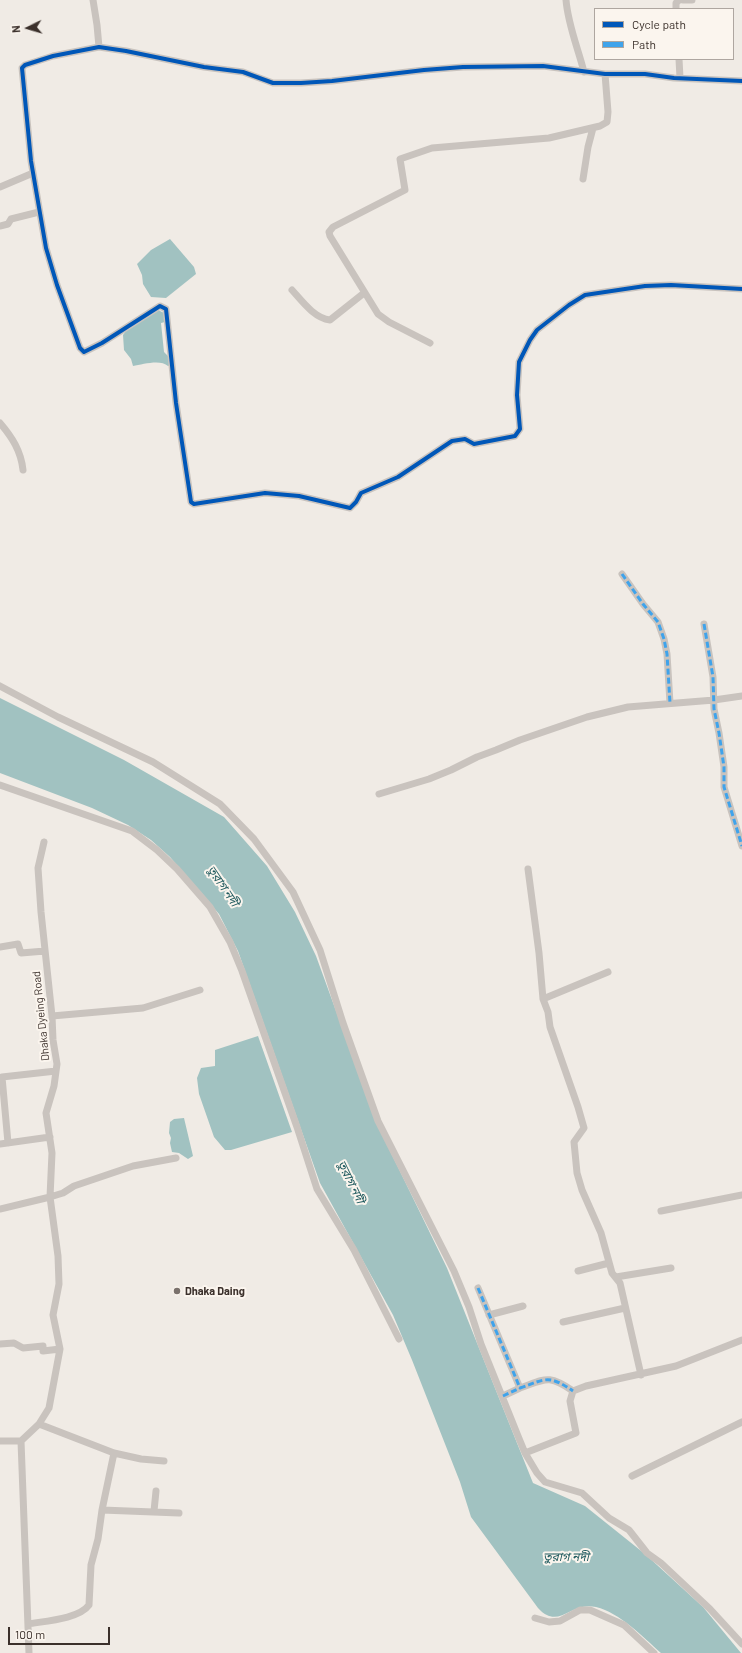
<!DOCTYPE html>
<html>
<head>
<meta charset="utf-8">
<style>
  body { margin:0 }
  #map { position:relative; width:742px; height:1653px; overflow:hidden; background:#f0ebe5; font-family:Barlow,sans-serif }
  canvas { display:block }
  .legend { position:absolute; left:594px; top:8px; width:140px; height:52px; box-sizing:border-box; background:#fbf5ee; border:1px solid #aea6a0; margin:0; padding:5px 7px; list-style:none; font-size:12px; color:#3b302b }
  .legend li { display:flex; align-items:center; gap:8px; height:20px }
  .legend b { width:20px; border:1px solid #aea6a0 }
  .north { position:absolute; left:8px; top:8px; width:40px; height:40px; -webkit-text-stroke:3px #fbf5ee; paint-order:stroke; rotate:265deg; font-size:11px; font-weight:700; line-height:16px; text-align:center; color:#3b302b }
  .north::after { content:''; display:block; margin:auto; width:14px; height:18px; background:#3b302b; clip-path:polygon(50% 0,100% 100%,50% 72%,0 100%) }
  .scale { position:absolute; left:8px; top:1627px; width:102px; height:18px; box-sizing:border-box; border:2px solid #3b302b; border-top:0; padding-left:5px; font-size:12px; line-height:14px; white-space:nowrap; color:#3b302b; -webkit-text-stroke:3px #fbf5ee; paint-order:stroke }
</style>
</head>
<body>
<div id="map">
<canvas width="742" height="1653"></canvas>
<ul class="legend">
<li><b style="height:5px;background:#0057b8"></b>Cycle path</li>
<li><b style="height:5px;background:#3fa3eb"></b>Path</li>
</ul>
<div class="north">N</div>
<div class="scale">100 m</div>
</div>
<script>
const ctx = document.querySelector('canvas').getContext('2d');
ctx.lineJoin = 'round';
function fill(path, color) {
  ctx.fillStyle = color;
  ctx.fill(path, 'evenodd');
}
function strokePath(path, color, width, dash) {
  ctx.strokeStyle = color;
  ctx.lineWidth = width;
  ctx.lineCap = dash ? 'butt' : 'round';
  ctx.setLineDash(dash || []);
  ctx.stroke(path);
}
function drawText(font, color, halo, rows, align = 'center') {
  ctx.font = font + ' Barlow,"Noto Sans Bengali",sans-serif';
  ctx.lineWidth = 4;
  ctx.setLineDash([]);
  ctx.textBaseline = 'middle';
  ctx.strokeStyle = halo;
  ctx.fillStyle = color;
  for (const [text, x, y, turn = 0] of rows) {
    ctx.save();
    ctx.translate(x, y);
    ctx.rotate((+turn || 0) * Math.PI / 180);
    ctx.textAlign = isNaN(turn) ? turn : align;
    if (halo) ctx.strokeText(text, 0, 0);
    ctx.fillText(text, 0, 0);
    ctx.restore();
  }
}
fill(new Path2D(`
  M170,239l24,28 2,7 -30,24 -15,-1 -8,-13 -1,-9 -5,-11 14,-14z
  M158,310l6,3 1,9 -4,1 3,29 5,5 2,8 -3,1c-7,-7 -25,-2 -35,0l-2,-7 -7,-9 -1,-15 3,-4z
  M0,698l124,62 100,57 43,49 28,46 21,44 62,170 69,142 86,215 52,23 60,48 58,53 38,46h-80c-18,-16 -41,-40 -65,-46 -26,-6 -37,24 -58,1l-67,-91 -11,-35 -48,-122 -19,-45 -73,-132 -82,-232 -19,-37 -49,-57 -19,-17 -23,-15 -36,-17 -92,-35z
  M258,1036l34,96 -61,18h-6l-11,-13 -15,-43 -2,-16 4,-10 14,-2v-16z
  M184,1118l9,38 -5,3 -9,-6 -7,-1 -2,-9 1,-5 -2,-5 1,-11 4,-3z`), '#a1c2c1');
strokePath(new Path2D(`
  M93,0l4,25 2,22
  M566,0c2,25 12,48 18,72
  M683,0h9
  M676,9v-6l3,-3
  M679,59l1,19
  M742,81l-68,-3 -29,-4h-40l-62,-8 -80,1 -39,3 -92,11 -31,2h-28l-30,-11 -39,-5 -78,-16 -27,-4 -46,9 -28,9 -3,3 9,93 15,87 11,37 23,63 4,4 18,-9 58,-37 6,3 10,94 15,99 3,2 71,-11 34,3 51,12 6,-6 5,-9 37,-16 54,-36 13,-2 9,5 41,-8 5,-7 -3,-34 2,-33 11,-22 7,-10 32,-25 16,-10 60,-9 26,-1 71,4
  M583,179l5,-32 5,-19
  M0,187l33,-14
  M0,226l8,-2 3,-5 28,-7
  M292,290c10,11 22,28 38,30l34,-27
  M430,343l-41,-21 -11,-8 -48,-78 -1,-4 4,-5 72,-37 -5,-31 3,-1 29,-10 117,-10 51,-12 7,-4 1,-10 -3,-38
  M0,423c12,14 21,28 23,47
  M622,574l21,30 15,18 6,17 3,15 3,49
  M704,624l9,53 1,32 5,24 5,34v20l18,59
  M0,686l58,31 95,45 67,42 34,35 39,53 27,58 23,73 35,98 76,150 15,36 12,37 37,92 7,17 12,20 8,9 37,11 27,25 20,12 18,23 14,10 49,46 32,35
  M0,785l132,46 25,19 20,19 33,38 20,35 12,29 55,156 20,62 37,61 45,89
  M379,794l50,-15 22,-9 26,-13 19,-7 24,-10 67,-23 41,-10 86,-7 28,-4
  M528,869l11,84 4,46 5,13 2,15 28,80 6,21 -10,14 3,31 5,17 19,43 11,40 8,10 21,92
  M0,947l18,-3 3,9 24,-2
  M543,999l65,-27
  M52,1016l91,-8 57,-18
  M8,1143l-6,-66 54,-6
  M0,1144l50,-7
  M0,1209l50,-12 13,-4 11,-7 59,-20 43,-8
  M661,1211l81,-16
  M578,1271l31,-8
  M616,1277l55,-9
  M478,1288l42,100c26,-9 28,-14 53,3
  M489,1315l34,-9
  M563,1322l62,-14
  M0,1344l14,-1 9,5 20,-2v5l17,-2
  M573,1391l13,-5 90,-20 66,-26
  M503,1396l17,-8
  M39,1424l75,29 27,6 23,2
  M0,1441h21l18,-17 10,-16 11,-59 -7,-34 6,-31 -1,-28 -8,-59 2,-44 -6,-40 8,-27 3,-22 -4,-24 -1,-24 -11,-104 -3,-44 6,-26
  M21,1441l8,212
  M525,1453l51,-20 -6,-32 3,-10
  M632,1476l110,-54
  M102,1510l77,3
  M154,1511l2,-20
  M535,1618l14,4 11,-1 20,-11h10l34,15 30,28
  M28,1624c17,-3 51,-5 61,-19l2,-40 7,-26 4,-29 12,-57`), '#c9c3be', 7);
strokePath(new Path2D(`
  M622,574l21,30 15,18 6,17 3,15 3,49
  M704,624l9,53 1,32 5,24 5,34v20l18,59
  M478,1288l42,100c26,-9 28,-14 53,3
  M503,1396l17,-8`), '#3fa3eb', 3, [6, 3]);
strokePath(new Path2D(`
  M742,81l-68,-3 -29,-4h-40l-62,-8 -80,1 -39,3 -92,11 -31,2h-28l-30,-11 -39,-5 -78,-16 -27,-4 -46,9 -28,9 -3,3 9,93 15,87 11,37 23,63 4,4 18,-9 58,-37 6,3 10,94 15,99 3,2 71,-11 34,3 51,12 6,-6 5,-9 37,-16 54,-36 13,-2 9,5 41,-8 5,-7 -3,-34 2,-33 11,-22 7,-10 32,-25 16,-10 60,-9 26,-1 71,4`), '#0057b8', 4);
for (const [x, y, r, color] of [
  [177,1291,4,"#7a716c"]
]) {
  const dot = new Path2D();
  dot.arc(x, y, r, 0, 2 * Math.PI);
  ctx.fillStyle = color;
  ctx.fill(dot);
  strokePath(dot, '#fbf5ee', 1.5);
}
drawText('11px', '#3b302b', '#fbf5ee', [
  ["Dhaka Dyeing Road",41,1016,-96]
]);
drawText('bold 11px', '#3b302b', '#fbf5ee', [
  ["Dhaka Daing",185,1291]
], 'left');
drawText('italic 12px', '#1f5a5e', '#fbf5ee', [
  ["তুরাগ নদী",223,886,56],
  ["তুরাগ নদী",351,1182,64],
  ["তুরাগ নদী",566,1557]
]);
</script>
</body>
</html>
